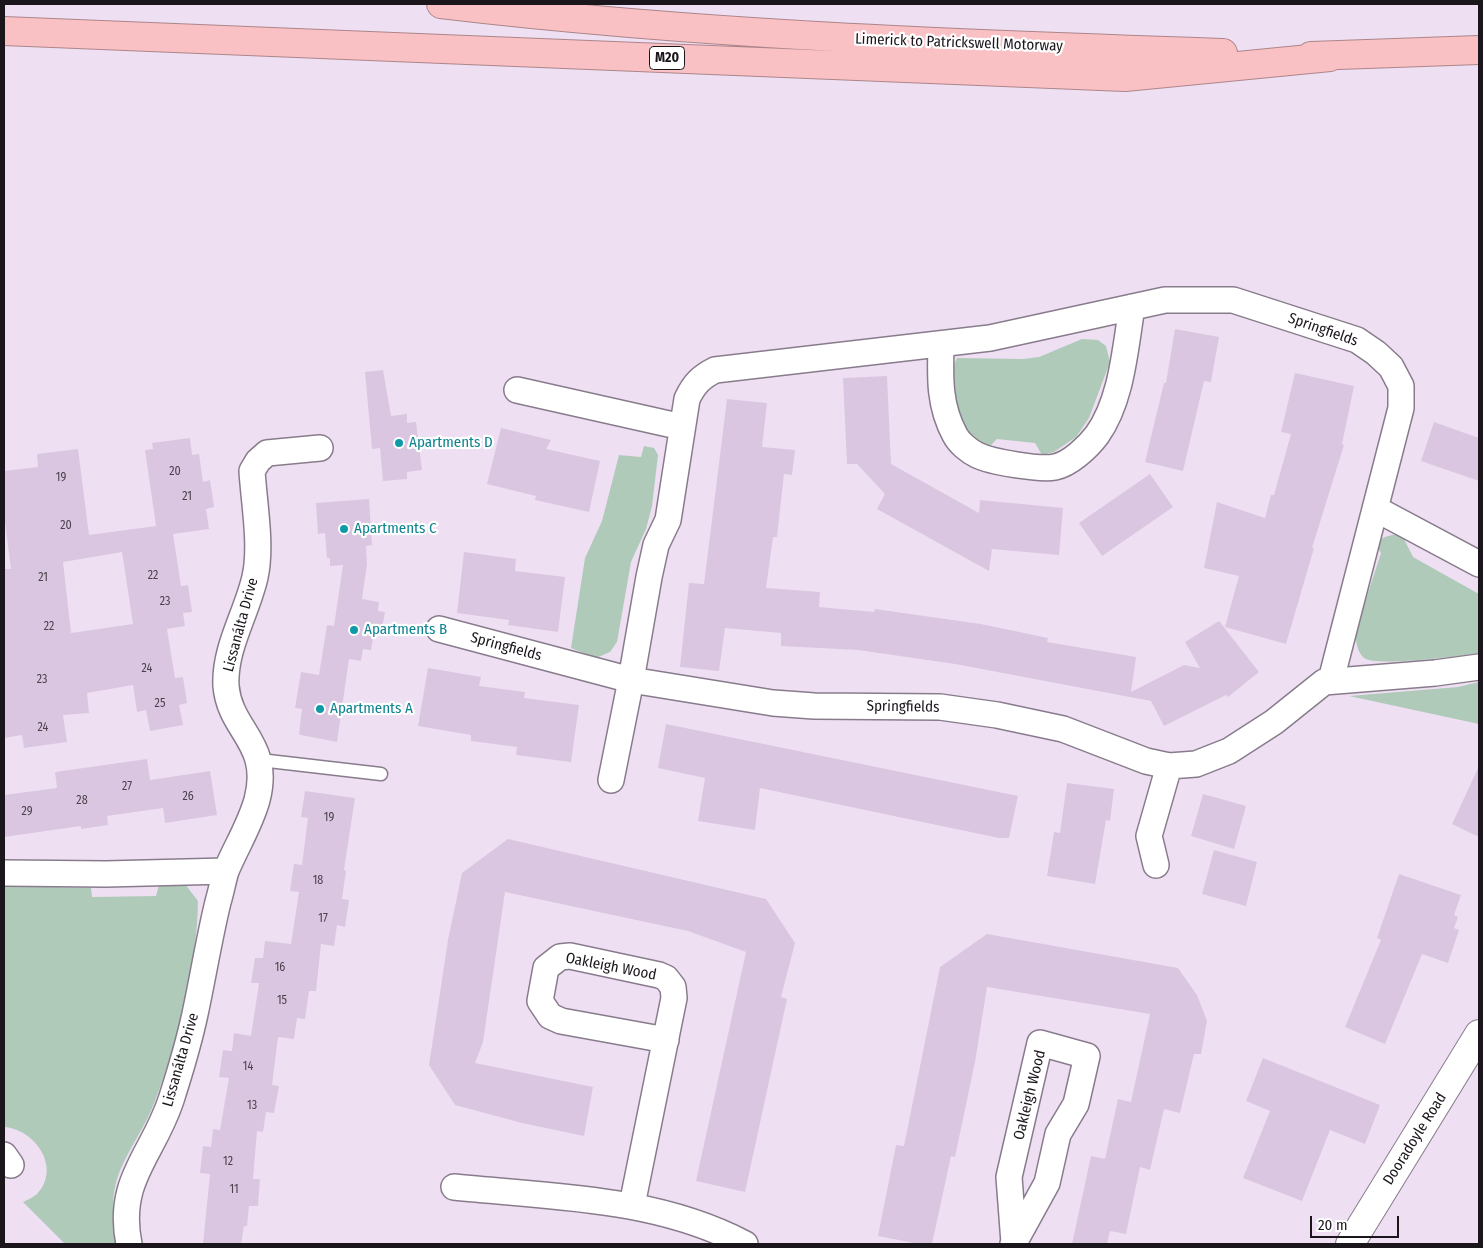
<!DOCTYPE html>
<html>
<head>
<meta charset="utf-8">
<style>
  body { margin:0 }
  #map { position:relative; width:1483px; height:1248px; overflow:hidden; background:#eee0f2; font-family:"Fira Sans Condensed",sans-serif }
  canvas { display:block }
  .frame { position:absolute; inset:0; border:5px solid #1b161c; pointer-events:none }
  .scale { position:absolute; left:1310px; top:1216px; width:89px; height:22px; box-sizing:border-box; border:2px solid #1b161c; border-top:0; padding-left:6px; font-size:15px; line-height:18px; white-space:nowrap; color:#1b161c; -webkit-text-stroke:4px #fff; paint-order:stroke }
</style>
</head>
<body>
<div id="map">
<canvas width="1483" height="1248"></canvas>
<div class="frame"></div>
<div class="scale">20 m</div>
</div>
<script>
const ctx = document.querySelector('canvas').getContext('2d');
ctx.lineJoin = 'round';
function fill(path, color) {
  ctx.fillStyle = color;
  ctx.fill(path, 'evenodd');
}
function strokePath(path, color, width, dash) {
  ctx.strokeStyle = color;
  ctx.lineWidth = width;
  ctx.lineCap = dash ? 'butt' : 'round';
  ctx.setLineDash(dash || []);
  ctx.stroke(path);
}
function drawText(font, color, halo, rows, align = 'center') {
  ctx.font = font + ' "Fira Sans Condensed",sans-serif';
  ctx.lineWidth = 4.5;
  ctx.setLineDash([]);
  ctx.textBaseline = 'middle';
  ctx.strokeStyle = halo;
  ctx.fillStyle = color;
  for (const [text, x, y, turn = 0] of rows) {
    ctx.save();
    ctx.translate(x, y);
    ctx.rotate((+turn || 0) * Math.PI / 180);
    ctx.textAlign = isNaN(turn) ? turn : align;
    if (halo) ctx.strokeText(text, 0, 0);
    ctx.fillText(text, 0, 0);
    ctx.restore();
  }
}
fill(new Path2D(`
  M1082,339l16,1 8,6 4,16 -21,56 -13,19 -22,15 -12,3 -7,-12 -38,-4 -9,9c-5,-4 -12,-7 -17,-12 -19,-19 -26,-54 -14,-78l66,1 16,-2z
  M644,446l10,2 4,7 -6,51 -6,23 -15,33 -14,80 -7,10 -14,6 -25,-10 14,-90 17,-37 17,-66 22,2z
  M1392,535h8l4,4 9,18 66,37v59c-18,3 -103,14 -115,5 -7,-6 -8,-17 -9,-25l26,-80 -4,-7c3,-8 7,-9 15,-11z
  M1479,682v42l-130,-28 109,-9z
  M185,884l13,17c-1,66 -20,138 -43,200 -9,24 -23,43 -33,65 -12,25 -10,52 -5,78h-52l-42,-42c5,-2 10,-5 14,-8 25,-26 -2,-65 -33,-67v-241l87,2 1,9 64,-1 3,-11z`), '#b0caba');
fill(new Path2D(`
  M1175,329l44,8 -8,45 -7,-1 -21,90 -38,-9 19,-79h2z
  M383,370l8,46 16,-2v9l9,-1 6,48 -15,2v7l-24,2 -3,-33 -8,1 -7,-77z
  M1295,373l59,13 -12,58 2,1 -32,103h2l-28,96 -61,-17 14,-51 -35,-8 13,-66 48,16 6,-23h3l17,-61 -10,-2z
  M887,376l4,88 88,49 1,-13 83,8 -4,47 -67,-6 -3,22 -112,-62 8,-15 -28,-30h-10l-4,-86z
  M727,399l40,4 -5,44 33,3 -3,25 -8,-1 -7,63h-4l-7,51 54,4 -1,15 55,5 1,-3 106,15 67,14 -1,4 89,15 -5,35 53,-27 16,3 -15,-26 34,-21 40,51 -31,25 -2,-2 -62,31 -13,-25 -196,-37 -97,-14 -77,-4v-13l-56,-5 -6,43 -39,-4 9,-84 15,1z
  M1434,422l45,16v43l-58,-20z
  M501,428l50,12 -5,9 54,12 -11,51 -54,-12 1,-4 -49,-12z
  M190,438l2,17 7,-1 4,28 7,-2 4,27 -8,2 3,20 -36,5 8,52 7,-1 4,27 -9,1 2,13 -18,3 8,49 8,-1 4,26 -8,2 4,20 -33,6 -4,-21 -9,2 -4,-27 -46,8 2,20 -26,2 4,27 -43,6 -2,-13 -18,3v-169h7l-7,-55v-43l34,-4 -1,-13 41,-5 11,86 67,-9 -11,-76 8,-1 -1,-6zM122,552l11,72 -62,9 -8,-71z
  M1150,474l23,33 -71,49 -23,-33z
  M369,499l3,46 -6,1 1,18 -5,35 17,3 -1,9 7,1 -4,22 -7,-1 -3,17 -8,-1 -2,12 -12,-2 -12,83 -36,-7 -2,-1 3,-25 -7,-1 6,-36 18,3 8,-50 7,1 9,-61 -13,1v-8h-3l-2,-25 -7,1 -2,-31z
  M464,552l52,7 -1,12 50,6 -7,55 -50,-7 1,-5 -52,-7z
  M428,668l53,9 -2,9 46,6 -1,6 55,7 -8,57 -55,-7 1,-8 -46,-6v-6l-53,-9z
  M666,724l352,72 -9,42h-10l-239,-50 -5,42 -57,-9 7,-43 -47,-10z
  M147,759l3,21 60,-9 7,44 -52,8 -2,-15 -56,8 1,9 -27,4v-3l-77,11v-42l53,-7 -2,-16z
  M1479,766v71l-27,-13z
  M1067,783l47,6 -4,32 -4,-1 -11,64 -48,-8 7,-44 6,1z
  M305,791l50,7 -11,72 2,1 -4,28 7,1 -4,27 -8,-2 -3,21 -13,-2 -5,47h-7l-4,28 -8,-1 -3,21 -16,-2 -6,48 7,1 -5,27 -8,-1 -3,20 -6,-1 -4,48h7l-2,27h-9l-2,20h-3l-3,18h-38l7,-70 -10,-1 3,-27 8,1 2,-18 7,1 9,-52 -10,-1 4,-27 9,1 2,-18 17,3 8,-53h-8l4,-25h8l2,-17 26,3 8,-52 -9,-1 4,-27 8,1 6,-47 -7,-1z
  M1203,794l43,12 -12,43 -43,-13z
  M508,839l258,60 29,44 -14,54 6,2 -42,193 -49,-11 50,-229 -58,-21 -183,-39 -22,150 -8,21 118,24 -9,49 -62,-13 -67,-18 -26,-40 19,-125 14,-67z
  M1214,850l43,12 -11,44 -44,-12z
  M1399,874l62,21 -7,20 4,2 -4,11 5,2 -11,33 -26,-9 -37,90 -40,-17 36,-87 -4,-2z
  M987,934l191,34 19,27 10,26 -6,33h-7l-14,59 -16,-4 -14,61 -10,-3 -14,67 -16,-3 -3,13h-35l19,-88 14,3 13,-60 13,3 19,-88 -163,-27 -12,75 -20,95 -4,-1 -19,88h-13l-41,-8 18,-91 8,1 36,-179z
  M1263,1058l117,47 -15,39 -35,-14 -28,71 -59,-23 27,-67 -24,-10z`), '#dbc6e1');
const service = new Path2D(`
  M260,760l121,14`);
const minor = new Path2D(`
  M941,346c-1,31 -2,60 14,89 4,8 14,16 22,20 14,7 63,15 78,12 15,-3 33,-20 42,-32 25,-35 28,-86 35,-128
  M517,390l165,37
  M1376,509l103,55
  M439,629l192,51 142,23 41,3 126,1 57,8 66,14 83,32 23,5 27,-2 33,-13 45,-29 50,-40 111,-9 44,-6
  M611,780l20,-100 18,-103 7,-32 12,-25 19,-121c7,-15 14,-22 28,-29l275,-32 175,-38h68l124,40 19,13 15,14 10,19v22l-70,272
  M1156,865l-7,-29 20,-70
  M4,873l102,1 120,-3
  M4,1155l7,10
  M454,1187c99,10 202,10 291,57
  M632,1205l42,-207 -1,-11 -7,-9 -7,-3 -89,-19 -10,1 -14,11 -6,33 10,15 11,5 105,19
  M129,1244c-13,-64 24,-89 42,-144 9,-28 18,-58 24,-86 8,-37 14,-75 23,-112 3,-10 5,-21 8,-31 10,-24 24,-46 31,-71 15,-58 -27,-68 -31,-114 -2,-38 21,-73 29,-109 7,-31 -1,-74 -3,-106l6,-10 9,-8 53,-5
  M1013,1244l1,-1 33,-60 11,-49 18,-30 11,-48 -47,-13 -31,134 5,66`);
const tertiary = new Path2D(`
  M1350,1244l129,-210`);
const motorway = new Path2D(`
  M441,4c259,31 521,40 782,49
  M4,31l1121,46 205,-20
  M1311,56l168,-6`);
strokePath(service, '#887c8c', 15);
strokePath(minor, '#887c8c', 28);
strokePath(tertiary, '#887c8c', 30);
strokePath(motorway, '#ac858a', 30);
strokePath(service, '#fff', 12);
strokePath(minor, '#fff', 25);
strokePath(tertiary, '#fff', 28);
strokePath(motorway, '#fac1c5', 28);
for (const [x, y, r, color] of [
  [399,443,5,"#0f9aa8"],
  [344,529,5,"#0f9aa8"],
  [354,630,5,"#0f9aa8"],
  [320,709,5,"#0f9aa8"]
]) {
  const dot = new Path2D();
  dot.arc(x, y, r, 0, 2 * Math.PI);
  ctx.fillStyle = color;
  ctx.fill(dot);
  strokePath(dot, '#fff', 2);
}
drawText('12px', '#4b424d', null, [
  ["20",175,472],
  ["19",61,478],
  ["21",187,497],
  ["20",66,526],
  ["22",153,576],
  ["21",43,578],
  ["23",165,602],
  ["22",49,627],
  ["24",147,669],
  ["23",42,680],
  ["25",160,704],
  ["24",43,728],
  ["27",127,787],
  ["26",188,797],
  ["28",82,801],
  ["29",27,812],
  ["19",329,818],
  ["18",318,881],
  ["17",323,919],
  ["16",280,968],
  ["15",282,1001],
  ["14",248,1067],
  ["13",252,1106],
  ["12",228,1162],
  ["11",234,1190]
]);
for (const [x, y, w] of [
  [667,58,35]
]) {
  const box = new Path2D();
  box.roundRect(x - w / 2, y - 11.5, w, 23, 4);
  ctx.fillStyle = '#fff';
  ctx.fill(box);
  strokePath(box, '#1b161c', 1);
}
drawText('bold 14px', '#1b161c', null, [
  ["M20",667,58]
]);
drawText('15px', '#1b161c', '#fff', [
  ["Limerick to Patrickswell Motorway",959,43,2],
  ["Springfields",1323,330,19],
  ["Lissanálta Drive",241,625,-75],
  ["Springfields",506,647,15],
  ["Springfields",903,707,1],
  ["Oakleigh Wood",611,967,11],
  ["Lissanálta Drive",181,1060,-74],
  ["Oakleigh Wood",1030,1095,-76],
  ["Dooradoyle Road",1415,1139,-58]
]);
drawText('15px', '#0d838f', '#fff', [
  ["Apartments D",409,443],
  ["Apartments C",354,529],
  ["Apartments B",364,630],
  ["Apartments A",330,709]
], 'left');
</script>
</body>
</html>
